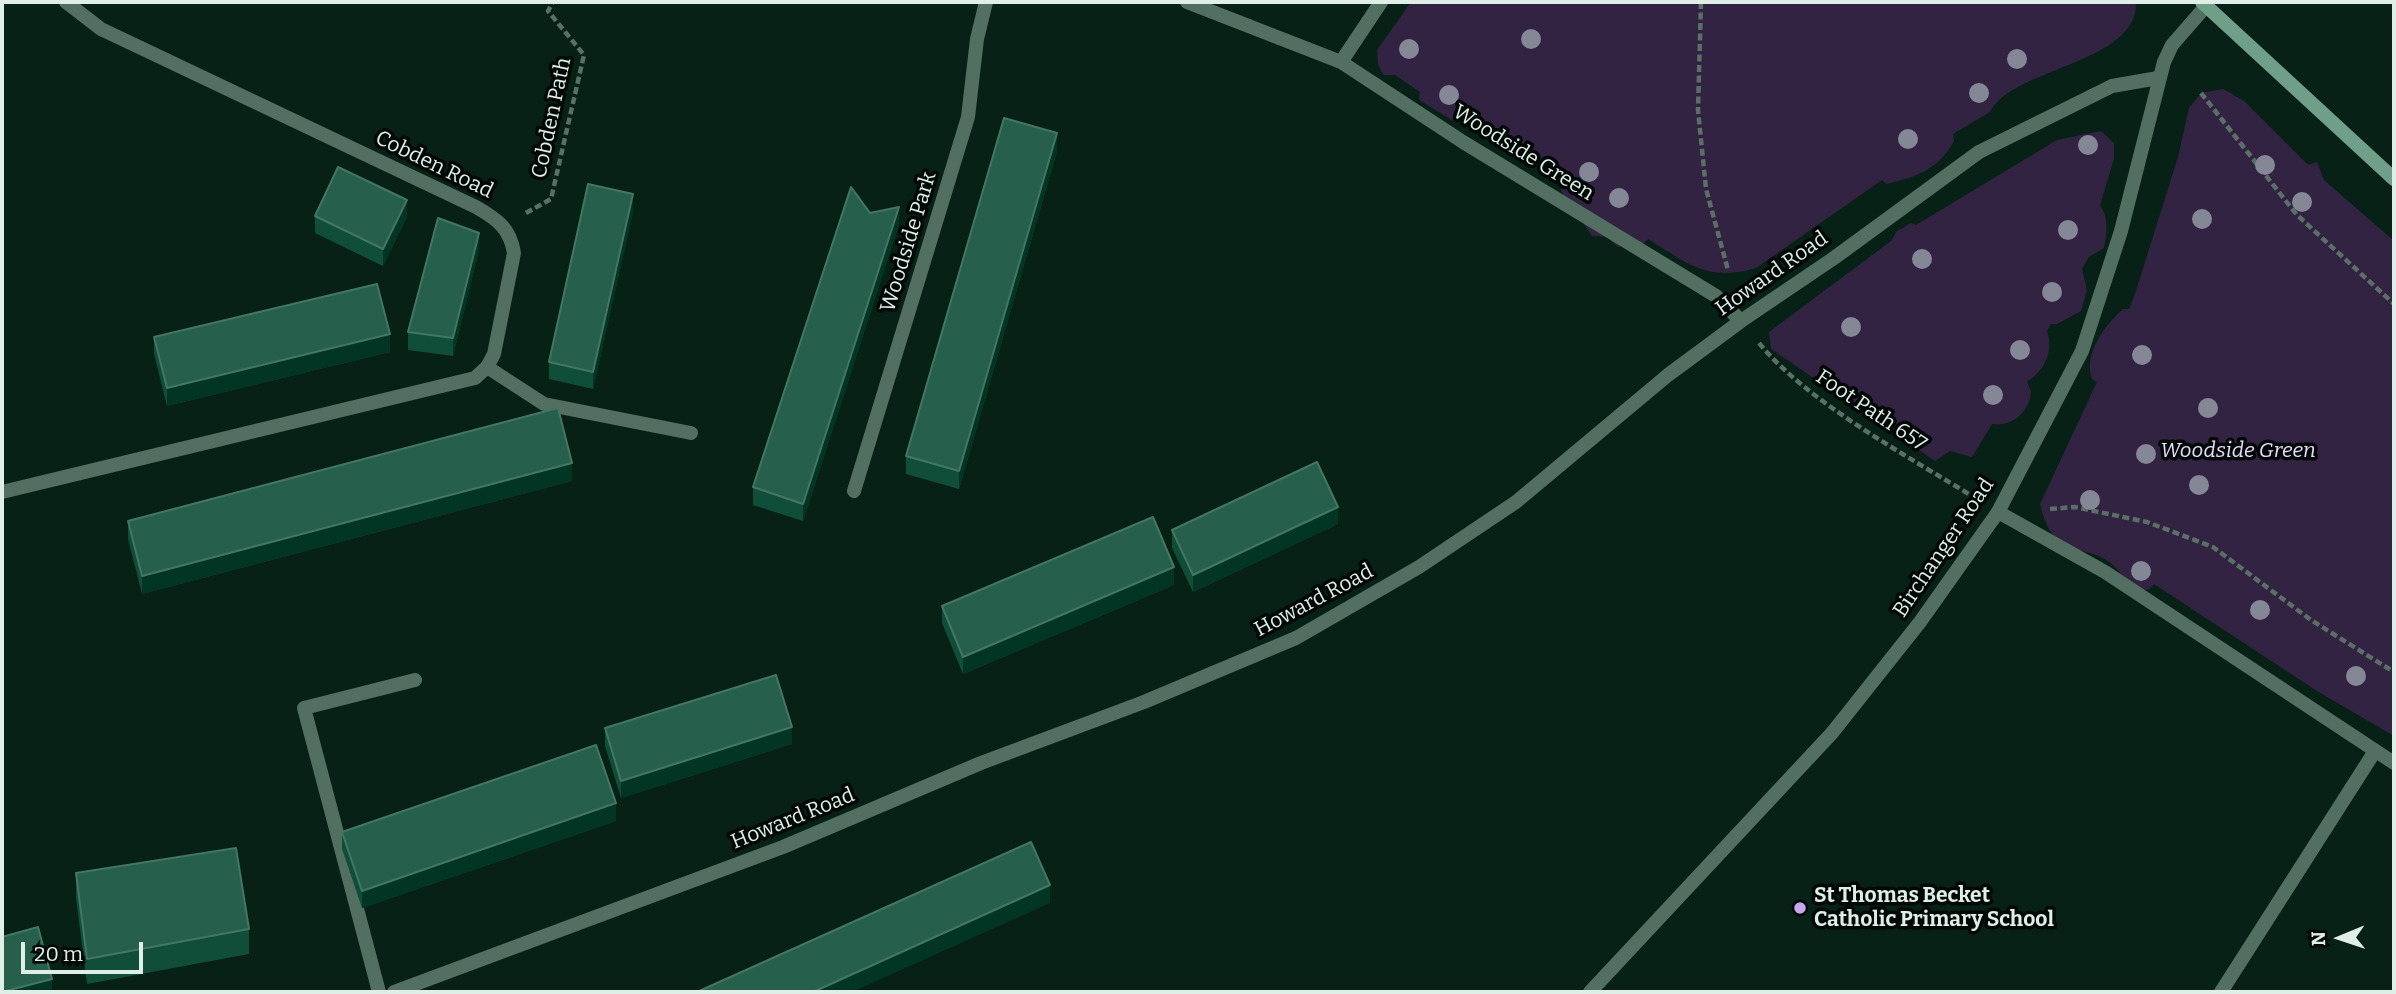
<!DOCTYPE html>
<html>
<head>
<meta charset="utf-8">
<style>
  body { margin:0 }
  #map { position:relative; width:2396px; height:994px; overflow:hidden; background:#082117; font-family:Bitter,serif }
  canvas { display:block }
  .frame { position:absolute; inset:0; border:4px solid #dfeee6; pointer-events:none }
  .north { position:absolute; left:2305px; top:903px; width:70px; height:70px; -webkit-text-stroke:5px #020805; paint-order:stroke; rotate:268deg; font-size:19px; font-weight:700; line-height:28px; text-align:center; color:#dfeee6 }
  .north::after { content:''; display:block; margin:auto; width:24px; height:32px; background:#dfeee6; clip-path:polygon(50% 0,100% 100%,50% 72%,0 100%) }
  .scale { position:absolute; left:21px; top:942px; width:122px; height:32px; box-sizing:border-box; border:4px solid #dfeee6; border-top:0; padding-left:9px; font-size:21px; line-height:24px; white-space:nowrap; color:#dfeee6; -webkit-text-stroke:5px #020805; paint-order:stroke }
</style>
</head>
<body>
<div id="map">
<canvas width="2396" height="994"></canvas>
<div class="frame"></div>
<div class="north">N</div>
<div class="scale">20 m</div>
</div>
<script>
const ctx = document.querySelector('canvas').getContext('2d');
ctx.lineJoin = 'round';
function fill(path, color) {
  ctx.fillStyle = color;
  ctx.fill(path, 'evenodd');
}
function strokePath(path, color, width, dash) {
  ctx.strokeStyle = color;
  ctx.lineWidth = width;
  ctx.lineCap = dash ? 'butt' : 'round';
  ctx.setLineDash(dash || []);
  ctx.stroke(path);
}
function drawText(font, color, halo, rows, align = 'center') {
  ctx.font = font + ' Bitter,serif';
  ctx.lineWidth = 7;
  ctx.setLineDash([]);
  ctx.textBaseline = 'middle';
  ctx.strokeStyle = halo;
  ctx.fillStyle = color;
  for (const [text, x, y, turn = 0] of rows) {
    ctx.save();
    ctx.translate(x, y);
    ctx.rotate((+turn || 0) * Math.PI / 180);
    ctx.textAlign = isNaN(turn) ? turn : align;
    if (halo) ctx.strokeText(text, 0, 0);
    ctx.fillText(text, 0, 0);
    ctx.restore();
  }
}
fill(new Path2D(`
  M1411,2h725c2,62 -123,65 -146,110l-37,22 1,7c-16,29 -38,36 -68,43l-4,-4 -126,88c-48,14 -68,-4 -108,-29l-4,4 -26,4 -11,-10 -15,-1 -31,-45 2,-8 -98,-64 -10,3 -36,-22 1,-8 -25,-17h-11l-6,-10 -1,-15z
  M2223,89l21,12 64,64 9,-3 7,18 70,61v495l-77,-45 -163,-107 -6,6 -19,-4c-31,-58 -72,-10 -89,-82l57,-122 -5,-3c-9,-25 12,-53 31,-70h6l6,-15 43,-137 11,-49 12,-15z
  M2101,131l13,12v16l-14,46c9,13 7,28 4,43l-15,9 -7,12 5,21 -6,21 -24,13h-6l-4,7c7,21 -3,40 -20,51l4,10c-2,20 -18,35 -39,32l-20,33 -22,-6 -15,10 -164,-112 -2,-17 122,-91 6,-10 14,-8 5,2 141,-85z`), '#322343');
strokePath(new Path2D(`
  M1701,2l-3,108 8,79 22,81
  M2201,93l96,122 97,89
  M526,213l25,-14 33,-144 -36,-44 5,-9
  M1759,343c49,60 149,113 216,155
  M2050,509l25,-2 72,15 66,25 98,73 83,52`), '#5a7066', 4.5, [7, 3.5]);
strokePath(new Path2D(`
  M487,367l57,37 147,29
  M379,992l-75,-284 111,-28
  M2221,992l154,-241`), '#526f61', 14);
strokePath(new Path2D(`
  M1187,2l154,60 122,80 253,154 25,25
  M1341,62l40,-60
  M854,491l114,-374 9,-78 9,-37
  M2,492l473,-114 12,-11 7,-13 20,-101c-4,-25 -17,-34 -38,-46l-375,-178 -35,-27
  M1998,512l107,60 289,191
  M394,992l389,-145 198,-84 163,-61 152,-64 123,-71 97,-65 152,-127 73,-54 93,-63 145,-106 133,-66 46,-8`), '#526f61', 14);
strokePath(new Path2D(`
  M1590,992l242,-259 88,-111 78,-110 84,-161 39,-120 43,-169 8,-17 34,-39`), '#526f61', 14);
strokePath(new Path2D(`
  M2202,2l192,177`), '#709f89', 14);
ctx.fillStyle = '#848795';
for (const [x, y] of [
  [1531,39],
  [1409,49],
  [2017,59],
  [1979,93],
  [1449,95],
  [1908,139],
  [2088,145],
  [2265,165],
  [1589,172],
  [1619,198],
  [2302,202],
  [2202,219],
  [2068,230],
  [1922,259],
  [2052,292],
  [1851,327],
  [2020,350],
  [2142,355],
  [1993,395],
  [2208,408],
  [2146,454],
  [2199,485],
  [2090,500],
  [2141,571],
  [2260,610],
  [2356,676]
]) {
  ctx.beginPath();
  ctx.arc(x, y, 10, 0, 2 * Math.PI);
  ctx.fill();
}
fill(new Path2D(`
  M1057,151l-98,338 -53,-15v-18z
  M633,212l-40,177 -44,-10v-17z
  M870,213l29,11 -96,297 -50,-16v-18z
  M315,216l92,1 -24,49 -68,-33z
  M479,250l-26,106 -45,-6v-18z
  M154,337l236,15 -223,54 -13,-52z
  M572,481l-430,113 -14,-55v-18z
  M1338,524l-145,68 -21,-44v-18z
  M1174,585l-211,89 -21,-51v-17z
  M605,728l187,16 -171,54 -16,-52z
  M616,821l-254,87 -20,-59v-17z
  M76,873l173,56v25l-162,30 -11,-86z`), '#104e3a');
fill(new Path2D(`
  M1057,133v18l-98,338v-18z
  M633,194v18l-40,177v-17z
  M407,200v17l-24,49v-17z
  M899,207v17l-96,297v-17z
  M479,233v17l-26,106v-18z
  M390,334v18l-223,54v-18z
  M572,463v18l-430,113v-18z
  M1338,507v17l-145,68v-17z
  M1174,567v18l-211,89v-17z
  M792,727v17l-171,54v-17z
  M616,803v18l-254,87v-17z
  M1050,885v18l-198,89h-39z
  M52,979v13h-47z`), '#033524');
const building = new Path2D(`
  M1004,118l53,15 -98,338 -53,-15z
  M338,167l69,33 -24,49 -68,-33z
  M588,184l45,10 -40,178 -44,-10z
  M851,187l19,26 29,-6 -96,297 -50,-17z
  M438,218l41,15 -26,105 -45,-6z
  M377,284l13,50 -223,54 -13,-51z
  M558,408l14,55 -430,113 -14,-55z
  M1317,462l21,45 -145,68 -21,-45z
  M1153,517l21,50 -211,90 -21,-51z
  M776,675l16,52 -171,54 -16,-53z
  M596,745l20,58 -254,88 -20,-59z
  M1031,842l19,43 -237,107h-116z
  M236,848l13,81 -162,30 -11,-86z
  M38,927l14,52 -50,13v-55z`);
fill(building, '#265f4c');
strokePath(building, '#437664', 2);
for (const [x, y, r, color] of [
  [1800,908,7,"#c7a6ef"]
]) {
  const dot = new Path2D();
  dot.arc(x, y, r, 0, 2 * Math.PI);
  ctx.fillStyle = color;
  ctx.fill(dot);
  strokePath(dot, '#020805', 2.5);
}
drawText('21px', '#dfeee6', '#020805', [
  ["Cobden Path",552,118,-78],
  ["Woodside Green",1523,153,32],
  ["Cobden Road",434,165,26],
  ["Woodside Park",909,242,-73],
  ["Howard Road",1772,274,-35],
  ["Foot Path 657",1871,411,34],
  ["Birchanger Road",1944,548,-56],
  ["Howard Road",1314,601,-28],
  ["Howard Road",793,819,-22]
]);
drawText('italic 21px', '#e9dafc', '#020805', [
  ["Woodside Green",2238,451]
]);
drawText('bold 21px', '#dfeee6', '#020805', [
  ["St Thomas Becket",1814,896],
  ["Catholic Primary School",1814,920]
], 'left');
</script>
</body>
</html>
